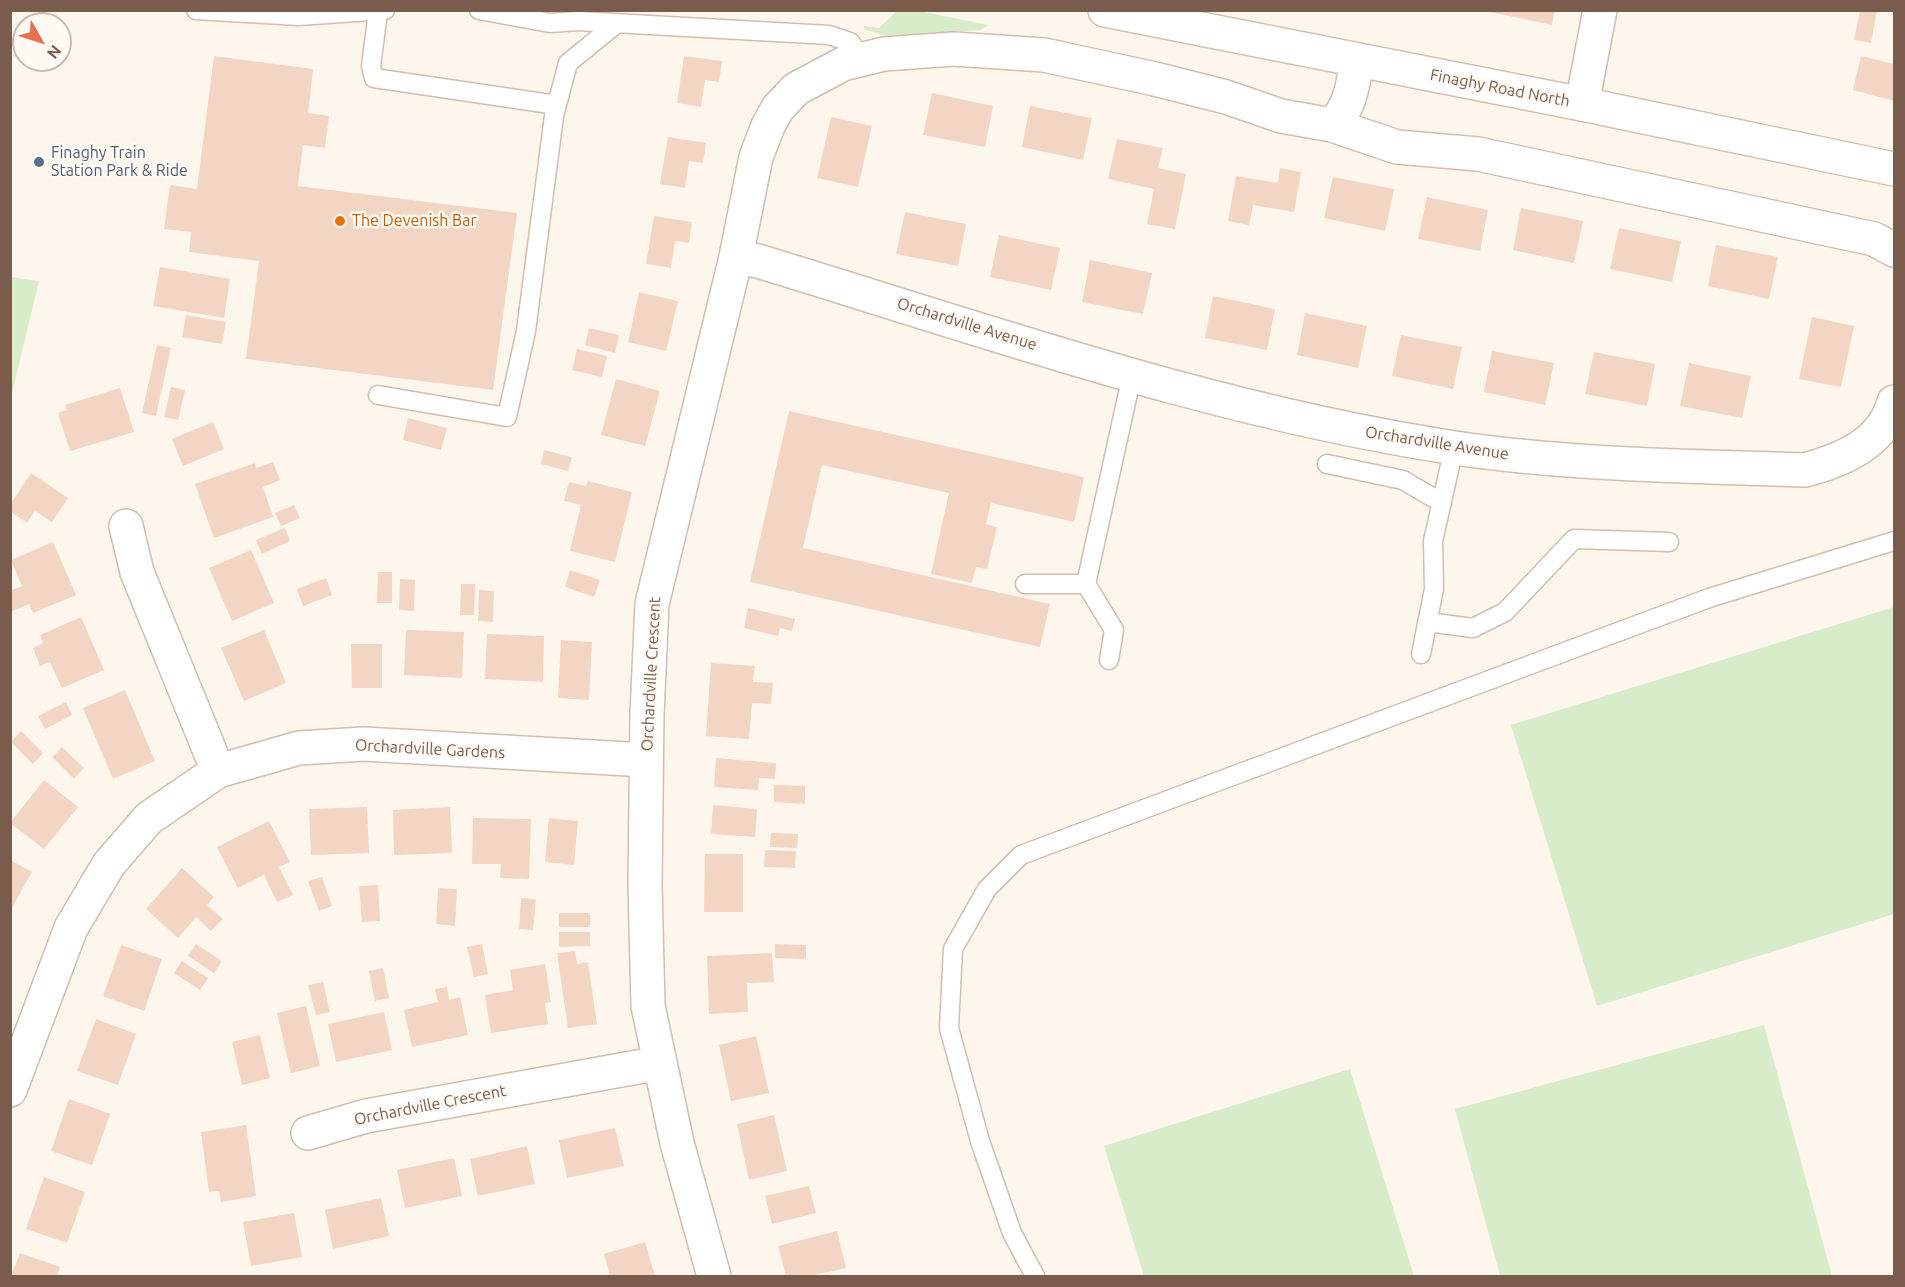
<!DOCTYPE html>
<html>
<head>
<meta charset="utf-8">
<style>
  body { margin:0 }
  #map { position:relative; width:1905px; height:1287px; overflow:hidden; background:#fdf6ec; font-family:Ubuntu,sans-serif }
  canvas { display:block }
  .frame { position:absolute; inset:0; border:12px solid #7a5c4d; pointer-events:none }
  .north { position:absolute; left:12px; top:12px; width:60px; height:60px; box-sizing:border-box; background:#fffaf3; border:2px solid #cabbb1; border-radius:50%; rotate:129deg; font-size:16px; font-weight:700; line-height:24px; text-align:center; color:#7a5c4d }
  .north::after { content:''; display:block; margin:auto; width:21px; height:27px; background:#e76f51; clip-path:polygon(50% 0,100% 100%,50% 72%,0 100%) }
</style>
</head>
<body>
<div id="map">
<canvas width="1905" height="1287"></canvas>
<div class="frame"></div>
<div class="north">N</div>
</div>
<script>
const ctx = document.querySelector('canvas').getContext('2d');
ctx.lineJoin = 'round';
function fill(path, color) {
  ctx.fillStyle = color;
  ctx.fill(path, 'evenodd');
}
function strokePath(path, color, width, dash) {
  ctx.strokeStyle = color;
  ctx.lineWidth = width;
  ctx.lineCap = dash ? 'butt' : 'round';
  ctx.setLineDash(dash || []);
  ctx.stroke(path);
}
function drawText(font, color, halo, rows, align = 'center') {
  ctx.font = font + ' Ubuntu,sans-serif';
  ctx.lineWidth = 5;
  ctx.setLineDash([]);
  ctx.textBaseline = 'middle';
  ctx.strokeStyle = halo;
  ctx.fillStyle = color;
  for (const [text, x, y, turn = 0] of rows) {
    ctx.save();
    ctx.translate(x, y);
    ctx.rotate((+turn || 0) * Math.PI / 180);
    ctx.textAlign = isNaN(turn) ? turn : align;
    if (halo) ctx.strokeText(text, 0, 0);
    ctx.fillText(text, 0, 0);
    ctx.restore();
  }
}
fill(new Path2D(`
  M898,10l21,1 69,14 -8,5 -93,6 -23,-7v-3l15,2z
  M11,277l28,4 -28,116 -1,-120z
  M1894,607v307l-297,92 -86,-281z
  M1764,1025l68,251h-332l-45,-167z
  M1350,1069l64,207h-270l-40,-130z`), '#d8ecc9');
fill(new Path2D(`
  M1481,10h74l-3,15z
  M1860,10h17l-6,33 -17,-3z
  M214,56l99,13 -5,44 21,3 -4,32 -22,-3 -5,41 219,27 -24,177 -247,-31 13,-98 -70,-9 2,-20 -27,-3 6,-44 27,4z
  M684,56l38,5 -3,21 -14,-2 -4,27 -24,-4z
  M1861,56l33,8v37l-41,-11z
  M932,93l61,13 -8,41 -62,-12z
  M1030,106l62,12 -9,42 -61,-13z
  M831,117l41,9 -14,61 -41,-9z
  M668,137l38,6 -3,20 -14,-2 -4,27 -25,-4z
  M1117,139l46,9 -5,20 28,6 -11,55 -28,-5 7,-35 -46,-10z
  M1280,168l21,4 -7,40 -41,-7 -4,20 -21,-4 8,-45 42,7z
  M1333,177l61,12 -9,42 -61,-13z
  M1427,197l61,13 -8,41 -62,-12z
  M1521,208l62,13 -9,42 -61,-13z
  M905,212l61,12 -8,42 -62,-12z
  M654,216l38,6 -3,21 -14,-2 -4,27 -25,-4z
  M1619,228l62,13 -9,41 -62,-13z
  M999,235l61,13 -9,42 -61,-13z
  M1716,245l62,12 -9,42 -61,-13z
  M1090,260l62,13 -9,41 -61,-12z
  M160,267l70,12 -6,39 -71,-12z
  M639,292l39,9 -12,50 -38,-9z
  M1213,296l62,13 -8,41 -62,-12z
  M1305,313l62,13 -9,42 -61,-13z
  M186,315l40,7 -4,22 -40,-7z
  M1812,317l42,9 -13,61 -42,-8z
  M589,328l30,7 -4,18 -30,-8z
  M1401,335l61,12 -9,42 -61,-13z
  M157,345l14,3 -15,68 -14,-3z
  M577,349l30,7 -5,21 -30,-7z
  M1492,351l62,12 -9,42 -61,-13z
  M1594,352l61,12 -8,42 -62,-12z
  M1689,363l62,13 -9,42 -62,-12z
  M616,379l44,12 -15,55 -44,-11z
  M171,387l14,3 -7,30 -14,-3z
  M120,388l14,44 -64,19 -12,-38 9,-3 -2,-5z
  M789,411l295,66 -10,45 -83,-19 -5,21 11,3 -10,42 -11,-2 -4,16 -41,-9 18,-81 -127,-28 -19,83 247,56 -10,43 -290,-65z
  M408,418l39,10 -6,22 -38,-10z
  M213,422l11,27 -41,17 -11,-27z
  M544,450l28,7 -4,14 -27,-7z
  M273,462l7,18 -17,7 10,30 -59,21 -19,-54 60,-21 1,5z
  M31,473l37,25 -16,24 -17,-11 -8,12 -17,-12v-6z
  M588,481l44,11 -17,70 -45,-11 11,-46 -17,-4 5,-19 17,4z
  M294,505l6,13 -19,8 -6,-13z
  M285,528l5,13 -28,13 -6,-14z
  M53,542l23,53 -43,18 -4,-9 -19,8v-21l12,-5 -11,-26z
  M251,550l23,53 -42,18 -23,-53z
  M570,570l30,10 -6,17 -29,-10z
  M378,572h14v31h-15z
  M326,578l6,17 -29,11 -6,-17z
  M400,579l15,1 -1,31 -15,-1z
  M461,584h14l-1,31h-14z
  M479,590l15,1 -1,31 -15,-1z
  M748,608l47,11 -3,12 -12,-3 -2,8 -34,-8z
  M81,617l23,53 -42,18 -12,-26 -10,4 -7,-18 10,-5 -3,-8z
  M264,630l22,53 -42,18 -23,-53z
  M406,630l58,2 -2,46 -58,-3z
  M487,634l57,2 -1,46 -58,-3z
  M561,640l31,2 -3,58 -31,-2z
  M351,644h31v44h-30z
  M711,663l44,3 -2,16 20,1 -2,21 -19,-1 -3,36 -43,-3z
  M125,690l30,71 -42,18 -30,-71z
  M66,702l6,13 -27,14 -7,-13z
  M21,731l22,22 -10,11 -22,-22z
  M62,747l22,21 -10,11 -22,-22z
  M716,758l60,5 -1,16 -16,-1 -1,12 -44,-3z
  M44,780l34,27 -34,42 -34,-26z
  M774,785l31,1v18l-31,-2z
  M713,805l44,4 -2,28 -44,-3z
  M367,807l2,46 -58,2 -2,-46z
  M450,807l2,46 -58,2 -1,-45z
  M473,818l58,1 -2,60 -29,-1 1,-14h-29z
  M549,818l29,3 -4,44 -29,-3z
  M269,821l21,41 -11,5 14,28 -16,7 -13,-27 -26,13 -21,-41z
  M771,833l27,1 -1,14 -27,-1z
  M765,850l31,1 -1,17 -31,-1z
  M705,854h38v58h-39z
  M10,860l22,12 -22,39z
  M182,868l32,29 -7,8 16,14 -12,12 -15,-14 -18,21 -32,-29z
  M322,877l10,29 -13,5 -11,-30z
  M378,885l2,36 -18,1 -3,-36z
  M438,888l19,1 -2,37 -19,-2z
  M521,898l15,1 -3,31 -14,-1z
  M559,913h31v14h-31z
  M559,932h31v14l-31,1z
  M196,944l26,17 -8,12 -26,-17z
  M482,944l6,30 -14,3 -7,-30z
  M775,944l31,1v14l-31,-1z
  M121,945l41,14 -18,52 -41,-15z
  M575,951l2,13 11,-2 9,62 -29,4 -11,-75z
  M772,953l2,29 -27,1 1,29 -39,2 -2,-58z
  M182,961l26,17 -8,12 -26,-17z
  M545,964l6,38 -6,1 3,21 -57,9 -6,-38 28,-5 -3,-20z
  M383,968l6,30 -14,3 -6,-30z
  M323,982l7,30 -14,3 -8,-30z
  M447,987l2,13 11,-3 8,38 -56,12 -8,-37 34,-8 -3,-13z
  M306,1006l14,60 -29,7 -14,-60z
  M384,1012l8,38 -56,12 -8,-38z
  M96,1019l40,15 -18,51 -41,-14z
  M260,1035l10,43 -28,7 -10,-43z
  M756,1036l13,57 -38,8 -12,-56z
  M69,1099l41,15 -18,51 -41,-14z
  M774,1115l13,56 -38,9 -12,-56z
  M246,1125l10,71 -35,6 -2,-11 -10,1 -8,-60z
  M615,1128l9,38 -57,12 -8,-38z
  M527,1146l8,38 -57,12 -8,-37z
  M454,1158l8,38 -57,12 -8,-38z
  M44,1177l41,15 -18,51 -41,-14z
  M809,1186l7,27 -44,11 -7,-28z
  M381,1198l8,38 -56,13 -8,-39z
  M294,1213l8,44 -51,9 -8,-44z
  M837,1231l9,37 -35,8h-25l-8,-30z
  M645,1242l10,34h-45l-6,-22z
  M20,1253l40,14 -3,9h-46z`), '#f3d5c3');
const lane = new Path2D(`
  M196,10l103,6 86,-6
  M479,10l71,13 28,-2 251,14 21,7 12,16
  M378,12l-7,54 3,12 183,27
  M378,395l129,22 19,-86 28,-215 14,-53 48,-39
  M1327,464l76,16 39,23
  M1025,584h61
  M1427,622l46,6 32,-16 69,-73 95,3
  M1421,654l13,-65 -1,-48 21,-93
  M1109,660l5,-30 -28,-46 46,-209
  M1035,1276l-23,-43 -32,-92 -31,-113 4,-79 34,-60 34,-34 688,-257 185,-57`);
const street = new Path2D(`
  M1582,104l18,-94
  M1332,125l65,22 81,7 396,85 20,11
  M736,257l22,4c230,70 459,151 697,187 116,17 233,18 350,22 38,-10 78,-27 89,-68
  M126,526l11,46 81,199
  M10,1090l61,-162 38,-64 40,-46 69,-47 81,-23 65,-4 282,16
  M308,1133l58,-17 294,-53
  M714,1276l-37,-133 -29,-137 -3,-121 2,-171 5,-110 84,-347 20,-100 12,-31 10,-18 18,-19 47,-25 41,-10 70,-5 90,6 111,24 71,18 55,19 51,9c19,-18 21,-41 25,-65`);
const secondary = new Path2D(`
  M1105,10l477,94 312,65`);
strokePath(lane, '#d1beb0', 21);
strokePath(street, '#d1beb0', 36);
strokePath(secondary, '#d6c0b0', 36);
strokePath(lane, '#fff', 18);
strokePath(street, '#fff', 33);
strokePath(secondary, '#fff', 33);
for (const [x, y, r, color] of [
  [39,162,6,"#5c6f8a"],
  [340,221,6,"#e8710a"]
]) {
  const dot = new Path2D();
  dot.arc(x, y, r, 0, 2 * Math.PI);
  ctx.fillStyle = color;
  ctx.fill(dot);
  strokePath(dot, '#fffaf3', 2);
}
drawText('16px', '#7a5c4d', '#fffaf3', [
  ["Finaghy Road North",1500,88,11],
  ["Orchardville Avenue",967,324,17],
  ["Orchardville Avenue",1437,443,9],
  ["Orchardville Crescent",651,674,-87],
  ["Orchardville Gardens",430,749,3],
  ["Orchardville Crescent",430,1105,-11]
]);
drawText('16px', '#4e5e75', '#fffaf3', [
  ["Finaghy Train",51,153],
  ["Station Park & Ride",51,171]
], 'left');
drawText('16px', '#c56008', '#fffaf3', [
  ["The Devenish Bar",352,221]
], 'left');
</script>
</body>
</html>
